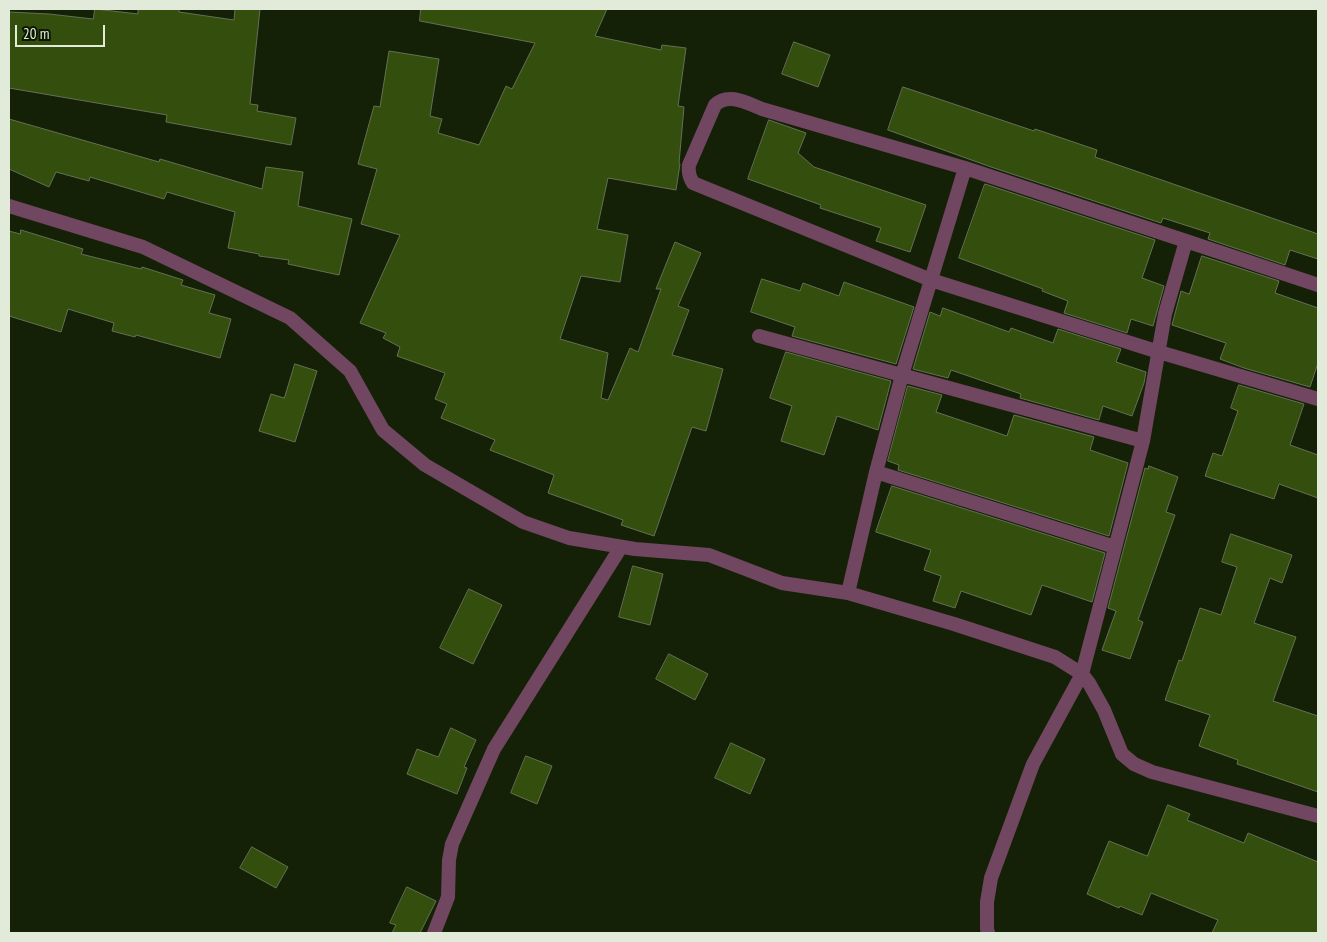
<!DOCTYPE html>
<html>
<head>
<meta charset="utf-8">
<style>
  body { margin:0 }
  #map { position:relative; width:1327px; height:942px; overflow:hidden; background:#152107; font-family:"PT Sans Narrow",sans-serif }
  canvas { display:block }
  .frame { position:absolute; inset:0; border:10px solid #e2ebda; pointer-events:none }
  .scale { position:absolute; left:15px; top:25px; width:90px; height:22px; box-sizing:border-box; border:2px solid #e2ebda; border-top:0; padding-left:6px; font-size:15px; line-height:18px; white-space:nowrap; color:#e2ebda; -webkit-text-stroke:4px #0c1701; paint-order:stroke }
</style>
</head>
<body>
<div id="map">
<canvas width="1327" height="942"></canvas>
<div class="frame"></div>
<div class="scale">20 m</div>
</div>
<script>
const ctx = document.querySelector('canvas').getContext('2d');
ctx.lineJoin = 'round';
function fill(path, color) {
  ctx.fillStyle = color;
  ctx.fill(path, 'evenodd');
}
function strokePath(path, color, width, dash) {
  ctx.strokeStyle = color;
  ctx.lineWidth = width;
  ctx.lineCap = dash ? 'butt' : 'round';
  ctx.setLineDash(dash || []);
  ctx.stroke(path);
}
const building = new Path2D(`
  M95,9l43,5v-5h41v3l55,8 1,-11h25l-10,95 8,1 -1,6 39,7 -5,27 -125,-23 1,-7 -158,-27v-76l40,2 44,5z
  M421,9h186l-12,27 66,14 1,-5 24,3 -8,58 6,1 -5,56 1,1 -4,26 -68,-12 -11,51 31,6 -8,47 -39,-6 -21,63 48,14 -7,45 7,2 22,-52 8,4 23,-63h-5l19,-47 26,11 -23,53 11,4 -17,45 51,14 -17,62 -14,-4 -38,109 -33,-11 2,-5 -75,-27 6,-18 -64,-25 5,-10 -54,-22 6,-14 -12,-5 10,-26 -48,-17 3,-9 -17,-9 3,-5 -26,-10 40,-88 -39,-11 16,-55 -19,-5 16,-58 6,1 9,-56 50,8 -9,57 12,3 -4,14 41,12 27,-59 6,3 23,-46 -115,-22z
  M794,42l36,13 -12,32 -36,-13z
  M903,87l131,44 1,-2 62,21 -2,7 223,77v25l-28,-9 -5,15 -77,-26 2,-6 -47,-15 -2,5 -170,-56 -103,-37z
  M9,119l150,43 1,-3 102,30 4,-22 37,5 -5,34 54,13 -13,56 -51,-11 1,-4 -30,-4v-2l-31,-6 7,-36 -68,-20 -3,7 -74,-22 -1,4 -33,-9 -7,15 -40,-18z
  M769,120l37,13 -8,20 16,14 112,38 -16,47 -34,-11 5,-13 -61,-20 1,-3 -73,-26z
  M985,184l170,56 -13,38 22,8 -11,40 -22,-7 -4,14 -63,-20 4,-12 -26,-10 1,-2 -84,-31z
  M21,230l62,19 -2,5 60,15 1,-2 41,13 -2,5 34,10 -6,18 22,6 -11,39 -84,-23 -1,2 -23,-6 2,-8 -46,-14 -7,23 -52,-16v-85l11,3z
  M1202,256l77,25 -4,12 43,15v55l-8,24 -66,-19 -24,-9 6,-16 -54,-18 9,-34 8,3z
  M762,279l38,12 3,-8 36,13 5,-14 70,25 -18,57 -104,-28 3,-9 -44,-15z
  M943,308l66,24 2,-4 42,15 5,-14 63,20 -5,13 30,10 -2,11 -12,33 -29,-10 -4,14 -79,-22 1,-4 -70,-24 -3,8 -35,-9 17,-57 10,4z
  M786,352l105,29 -13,49 -41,-14 -13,39 -43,-14 11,-35 -22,-8z
  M295,364l22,7 -22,71 -36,-11 12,-37 13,4z
  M1239,385l65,19 -14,41 28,10v43l-39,-14 -5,15 -69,-23 8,-23 9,3 16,-45 -7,-3z
  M908,386l34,9 -6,17 71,24 7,-21 80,22 -4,13 38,13 -19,73 -211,-66 1,-5 -11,-4z
  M1149,466l29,11 -12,35 9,3 -37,105 5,2 -13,37 -28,-9 14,-39 -8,-3 37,-140 3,1z
  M892,486l213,67 -13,49 -50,-17 -11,30 -70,-24 -6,17 -22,-7 8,-25 -17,-6 7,-20 -55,-18z
  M1231,534l61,21 -10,28 -12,-5 -16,45 42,14 -23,64 45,15v76l-81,-28 1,-4 -39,-14 11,-31 -45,-15 14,-40 3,1 18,-53 21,7 16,-48 -15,-5z
  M633,566l30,8 -13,51 -31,-8z
  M469,589l33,16 -29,59 -33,-16z
  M669,654l39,20 -13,26 -39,-21z
  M451,728l25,12 -12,27 3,1 -10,26 -50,-20 10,-25 21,8z
  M731,743l34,16 -15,35 -35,-16z
  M526,756l26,10 -15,38 -26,-11z
  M1168,805l22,9 -3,6 57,23 4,-10 70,29v71h-106l6,-13 -67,-27 -9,22 -22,-9 -1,2 -32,-14 22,-53 38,15z
  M252,847l36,20 -12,21 -36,-20z
  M407,887l29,14 -16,32h-28l4,-8 -6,-2z`);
fill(building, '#344e0d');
strokePath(building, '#637154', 1);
strokePath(new Path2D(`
  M965,168l-203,-59c-15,-6 -34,-17 -47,-4l-26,60c-1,7 0,12 4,18l238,97 228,72 159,47
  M9,206l134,41 147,71 60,53 33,59 42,35 98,57 46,16 66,11 74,6 73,28 66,10 106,31 101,33 27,17 7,9 15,27 18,44 12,10 18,8 166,44
  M759,336l384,105
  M876,472l239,75
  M848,593l28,-121 26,-97 63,-207 221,73
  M434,933l14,-36 1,-37 3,-16 42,-95 127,-202
  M988,933l-1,-4v-27l4,-24 42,-114 49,-90 61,-233 22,-127 21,-73 132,44`), '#704661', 14);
</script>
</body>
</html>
